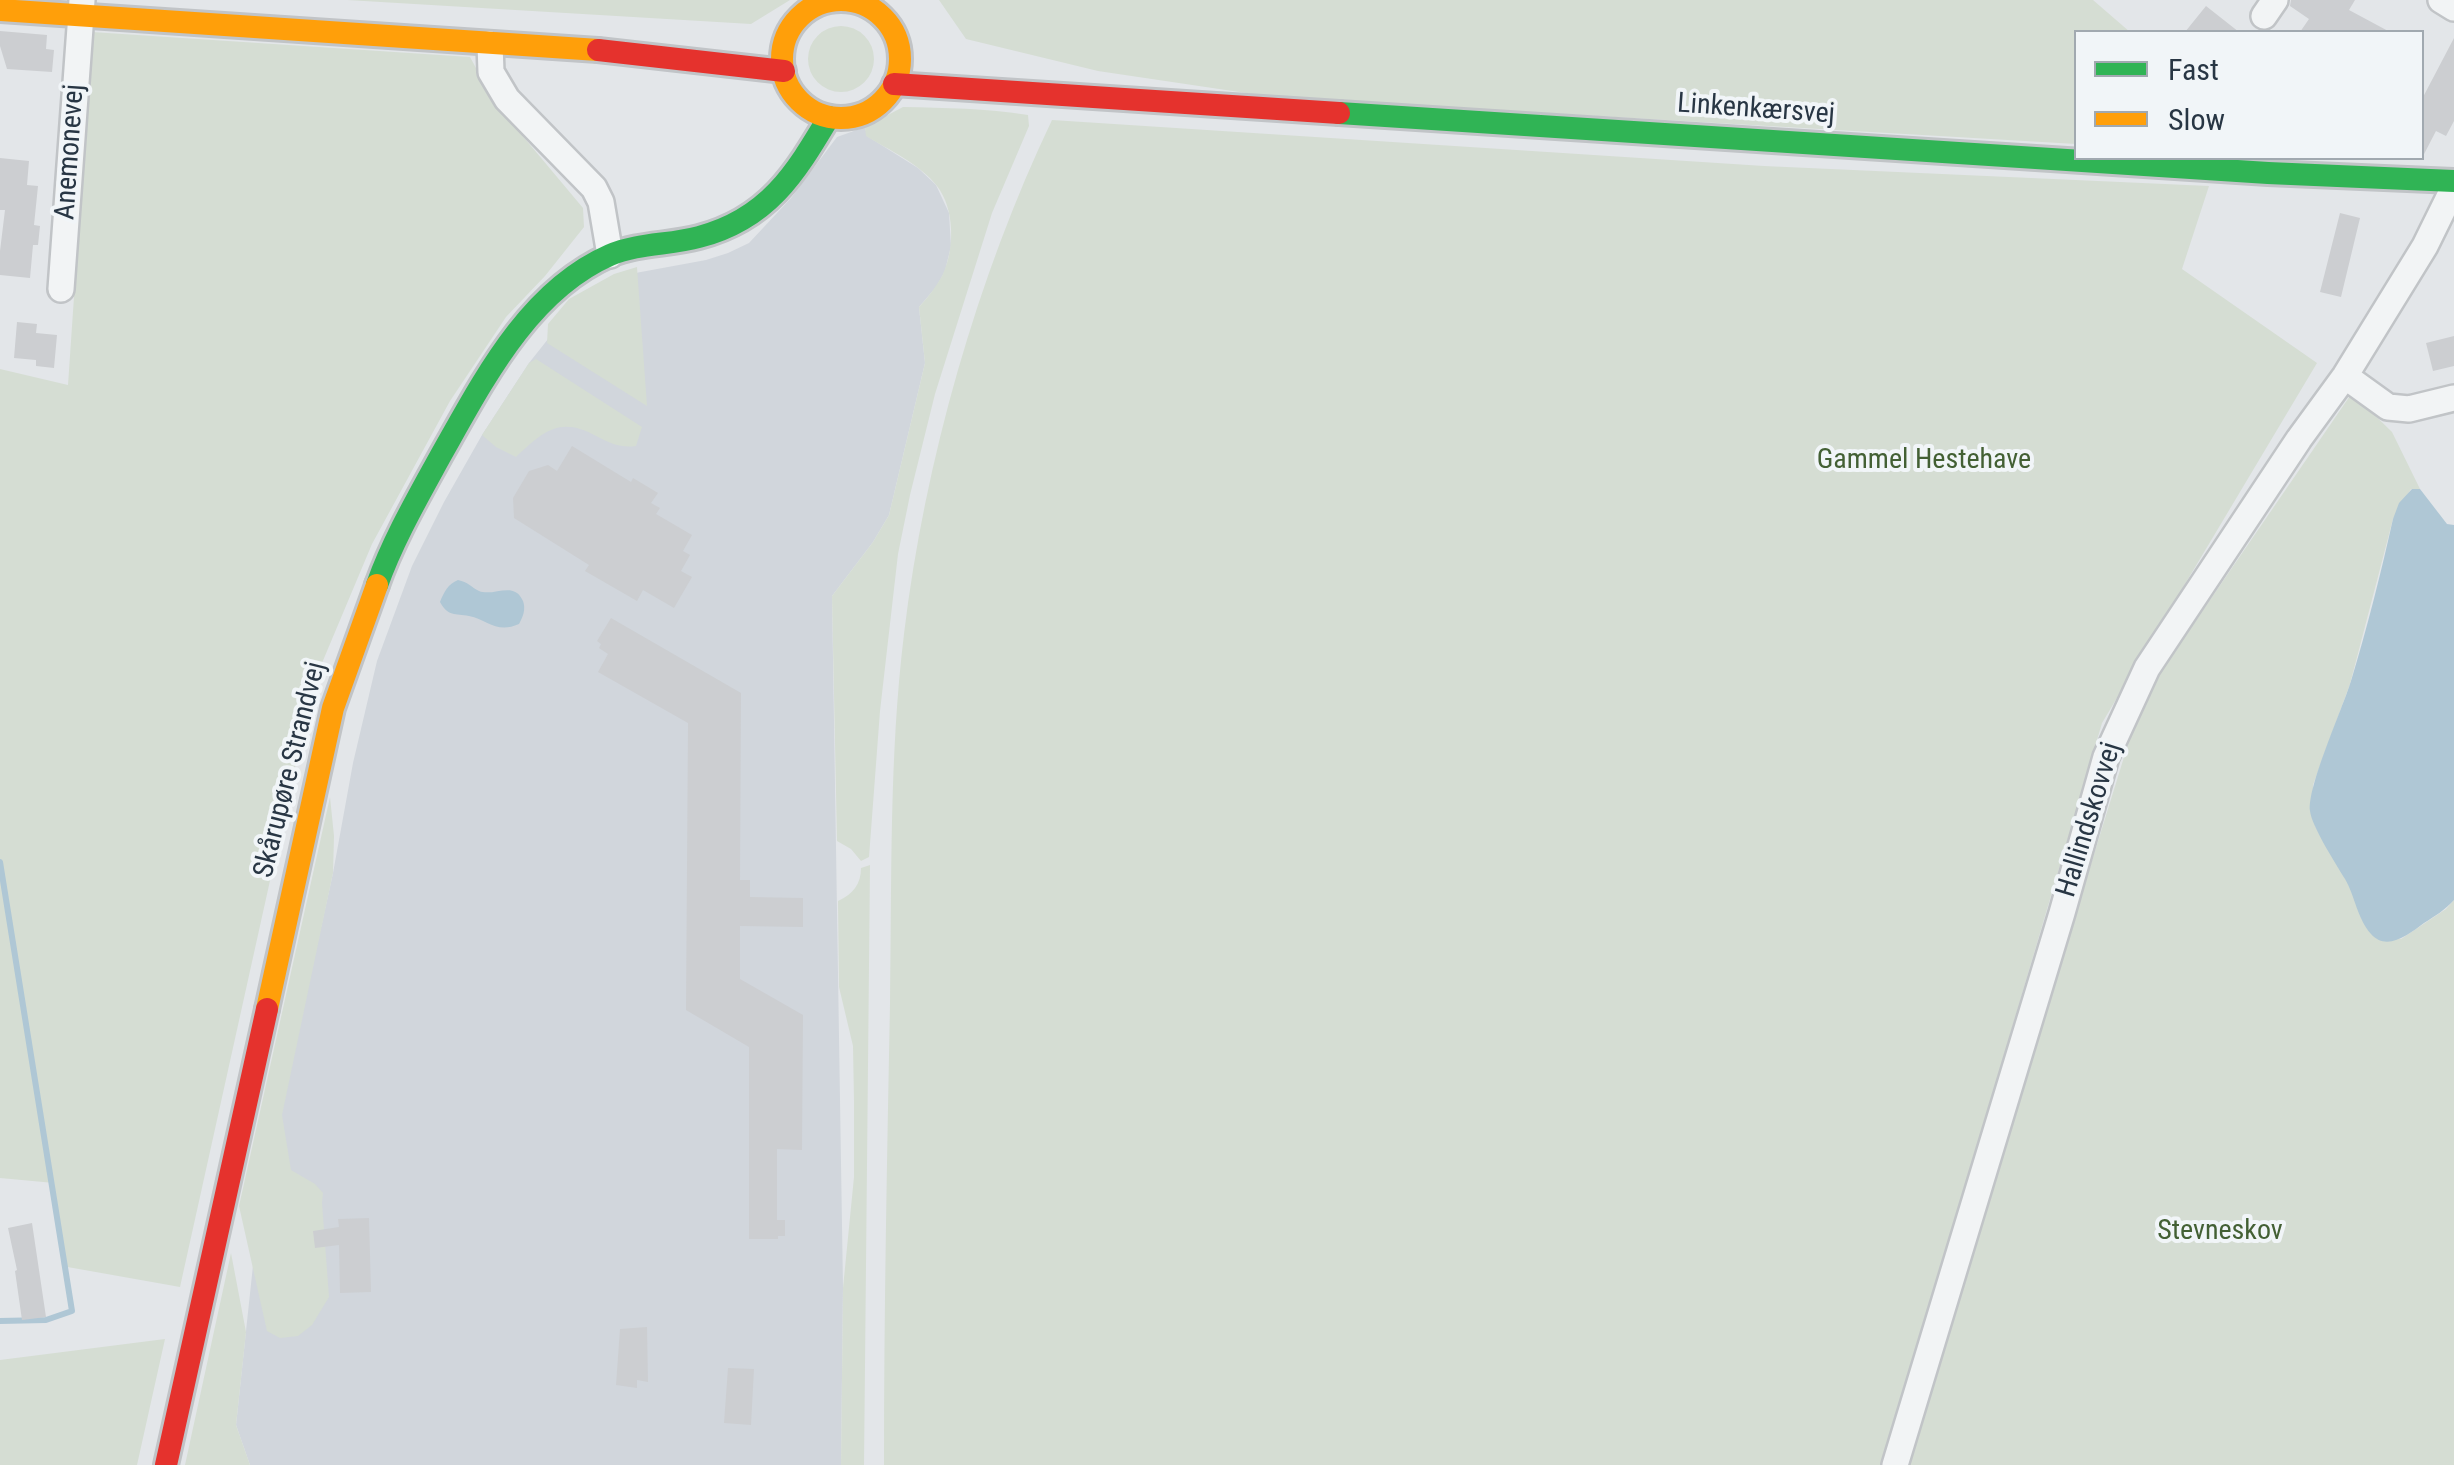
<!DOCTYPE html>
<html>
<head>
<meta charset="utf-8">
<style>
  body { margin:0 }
  #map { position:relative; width:2454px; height:1465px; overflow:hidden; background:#e3e6e9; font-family:"Roboto Condensed",sans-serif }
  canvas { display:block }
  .legend { position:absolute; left:2074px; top:30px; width:350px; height:130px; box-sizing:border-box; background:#f1f5f8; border:2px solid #a1a9b0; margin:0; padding:12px 18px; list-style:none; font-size:30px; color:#283644 }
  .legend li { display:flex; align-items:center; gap:20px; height:50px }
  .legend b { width:50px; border:2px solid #a1a9b0 }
</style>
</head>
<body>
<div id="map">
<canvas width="2454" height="1465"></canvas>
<ul class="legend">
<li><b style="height:12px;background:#30b455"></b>Fast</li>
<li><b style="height:12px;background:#ff9f0a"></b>Slow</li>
</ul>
</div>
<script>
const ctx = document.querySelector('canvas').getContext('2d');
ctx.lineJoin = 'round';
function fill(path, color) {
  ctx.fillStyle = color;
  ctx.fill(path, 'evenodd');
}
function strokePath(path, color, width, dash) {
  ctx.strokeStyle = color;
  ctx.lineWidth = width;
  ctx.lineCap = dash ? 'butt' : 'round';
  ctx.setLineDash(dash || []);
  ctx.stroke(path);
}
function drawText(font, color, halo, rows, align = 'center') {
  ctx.font = font + ' "Roboto Condensed",sans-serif';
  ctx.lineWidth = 8;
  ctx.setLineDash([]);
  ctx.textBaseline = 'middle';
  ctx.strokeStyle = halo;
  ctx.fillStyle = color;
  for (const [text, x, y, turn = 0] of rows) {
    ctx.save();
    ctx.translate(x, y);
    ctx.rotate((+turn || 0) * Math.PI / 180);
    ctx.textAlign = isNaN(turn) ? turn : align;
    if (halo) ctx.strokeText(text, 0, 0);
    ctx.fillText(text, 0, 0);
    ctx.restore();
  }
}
fill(new Path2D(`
  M865,127l2,9 51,32 18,17 13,28 2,33 -6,25 -8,15 -18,21 6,56 -36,152 -16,27 -41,54 11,692 -2,177h-591l-14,-40 23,-216 74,-336 20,-110 24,-102 35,-95 32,-64 38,-67 47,-72 54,-68 47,-21 76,-14 22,-7 21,-10 42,-45 46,-61z`), '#d1d6dc');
fill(new Path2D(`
  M347,0h443l-39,24z
  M939,0h1154l37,32h-54v112l-803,-47 -175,-26 -132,-32z
  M808 59a33 33 0 1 1 66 0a33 33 0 1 1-66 0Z
  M92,32l378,25 25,46 88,105 1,19 -39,49 -39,41 -56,84 -78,143 -58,138 -134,605 -118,-21 -8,-83 -54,-5v-809l68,16z
  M903,107c42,1 83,1 125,8l1,11 -37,87 -57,181 -25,101 -12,59 -18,157 -11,146 -8,4 -10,-12 -14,-8 -5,-245 41,-54 16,-27 36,-152 -6,-56c9,-10 17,-20 23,-31 13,-26 13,-67 -5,-90 -17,-22 -48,-36 -71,-50l-1,-9z
  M1052,120l712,46 445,20 -27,83 135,94 -215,360 -219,742h-999c0,-154 3,-307 6,-461 2,-123 -1,-248 14,-370 21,-173 73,-357 148,-514z
  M637,267l10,139 -100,-63 1,-19 21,-25 45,-25z
  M536,359l106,68 -6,19c-15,2 -24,-2 -38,-9 -38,-21 -53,-7 -82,20l-20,-10 -14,-12 47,-72z
  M2352,393l40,39 28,57h-9l-18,30 -43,165 -37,101 2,41 36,62 12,33 38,18 45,-30 8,-9v565h-549l237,-766z
  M330,797l4,39 -1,37 -51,242 9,55 24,14 8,9 -1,10 7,94 -17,28 -14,11 -18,2 -13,-7 -28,-125z
  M870,865l-6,600h-23l2,-177 11,-111v-76l-1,-55 -14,-59 -1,-86c15,-7 23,-17 23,-33z
  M231,1253l15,79 -10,93 14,40h-65z
  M165,1339l-28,126h-137v-105z`), '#d5ddd3');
fill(new Path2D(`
  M2412,489h8l27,35 7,1v375c-9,10 -19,16 -30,23 -15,11 -37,29 -53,11 -14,-16 -16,-38 -26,-55 -9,-15 -33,-52 -35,-68 -3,-24 32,-101 41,-130 16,-53 30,-108 42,-162l6,-16z
  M458,580c10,2 13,7 21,11 15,6 35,-11 44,10 3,8 0,16 -4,23 -22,10 -31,-4 -50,-8 -14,-3 -21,1 -29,-14 4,-10 8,-18 18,-22z`), '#afc7d5');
strokePath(new Path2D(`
  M0,862l72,449 -26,9 -46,1`), '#afc7d5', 6);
fill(new Path2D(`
  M2291,0h64l-6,10 41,22h-90l9,-13 -19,-13z
  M2206,6l33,26h-54z
  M0,31l47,4 -1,14 8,1 -2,22 -45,-3 -7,-23z
  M2454,38v83l-8,15 -10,-5 -14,27v-59z
  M0,158l29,3 -2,24 11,1 -4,39 6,1 -2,19h-5l-3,33 -30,-3v-24l5,-41h-5z
  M2340,213l20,5 -19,79 -21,-5z
  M17,322l20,2 -1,9 21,2 -3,33 -18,-2v-6l-22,-2z
  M2454,336v30l-21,5 -7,-28z
  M572,446l59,36 2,-4 25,15 -7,10 9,5 -4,6 36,21 -9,16 7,4 -9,16 11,6 -18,31 -31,-18 -6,11 -52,-30 4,-6 -75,-47 -1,-20 16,-27 19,-6 9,6z
  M611,618l130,75 -1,187h10v17l53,1v29l-63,-1v53l63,36 -1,135 -25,-1v71h8v16h-7v3h-29v-192l-63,-37 2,-287 -90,-51 10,-18 -9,-6 2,-4 -4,-3z
  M369,1218l2,74 -31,1 -1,-48 -24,3 -2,-17 26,-4 -1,-8z
  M32,1223l14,94 -24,3 -7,-49 2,-1 -9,-42z
  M647,1327l1,55 -11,-2v8l-21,-3 4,-56z
  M728,1368l26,1 -3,56 -27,-2z`), '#ccced1');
const street = new Path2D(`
  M2441,0l13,8
  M2264,16l11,-16
  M490,44l1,28 16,27 87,89 7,14 9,53
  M61,289l21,-289
  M2345,376l43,31 21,2 45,-11
  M1895,1465l167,-552 44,-156 41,-89 152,-229 46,-63 80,-130 29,-59`);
const fast = new Path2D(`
  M1339,113l929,60 186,8
  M377,585c16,-45 41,-88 64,-130 42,-74 87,-164 169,-200 28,-12 60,-10 89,-18 69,-18 96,-63 130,-120`);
const slow = new Path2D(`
  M782 59a59 59 0 1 1 118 0a59 59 0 1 1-118 0Z
  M0,10l598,40
  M267,1009l66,-301 44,-123`);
const jam = new Path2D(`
  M598,50l186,21
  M894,84l445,29
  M166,1465l101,-456`);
strokePath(street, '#c1c4c7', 30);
strokePath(fast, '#c1c4c7', 28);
strokePath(slow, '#c1c4c7', 28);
strokePath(jam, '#c1c4c7', 28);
strokePath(street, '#f2f4f5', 25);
strokePath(fast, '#30b455', 22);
strokePath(slow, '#ff9f0a', 22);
strokePath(jam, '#e5322d', 22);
drawText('28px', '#283644', '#f1f5f8', [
  ["Linkenkærsvej",1756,110,4],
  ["Anemonevej",71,152,-86],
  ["Skårupøre Strandvej",291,770,-76],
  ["Hallindskovvej",2090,820,-73]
]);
drawText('28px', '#436034', '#f1f5f8', [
  ["Gammel Hestehave",1924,461],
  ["Stevneskov",2220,1232]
]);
</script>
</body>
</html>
